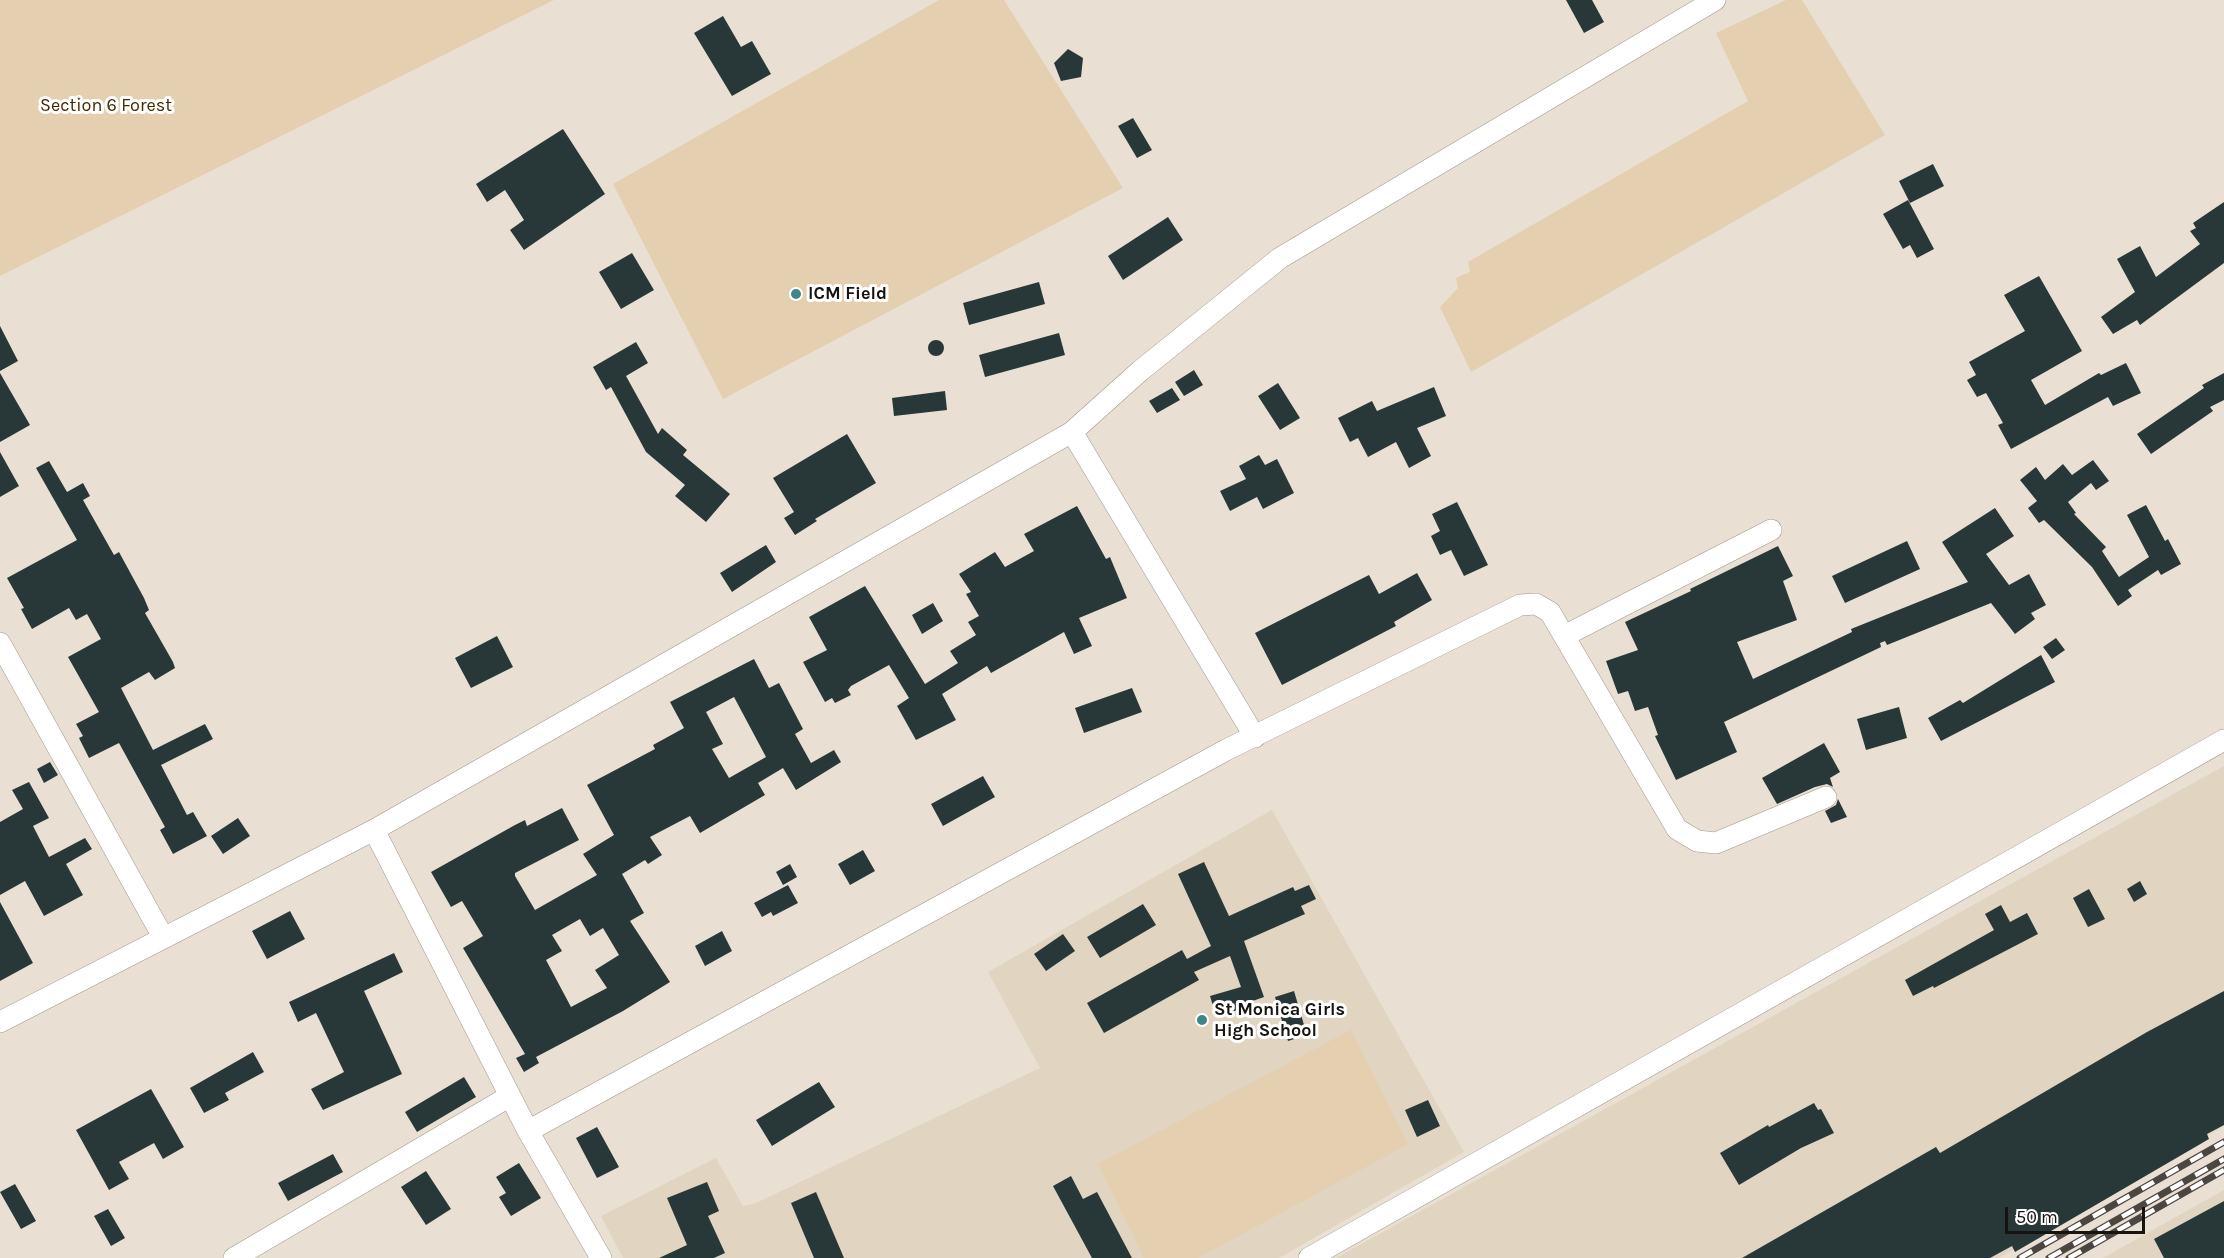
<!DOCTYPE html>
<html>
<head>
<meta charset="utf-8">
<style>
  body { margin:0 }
  #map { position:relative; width:2224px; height:1258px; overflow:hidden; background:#e9e0d3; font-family:Karla,sans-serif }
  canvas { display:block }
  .scale { position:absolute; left:2005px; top:1207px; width:140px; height:27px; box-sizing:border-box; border:3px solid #17140f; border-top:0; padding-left:8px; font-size:18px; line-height:21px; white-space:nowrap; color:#17140f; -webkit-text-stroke:4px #fff; paint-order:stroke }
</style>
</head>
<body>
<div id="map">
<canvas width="2224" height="1258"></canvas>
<div class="scale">50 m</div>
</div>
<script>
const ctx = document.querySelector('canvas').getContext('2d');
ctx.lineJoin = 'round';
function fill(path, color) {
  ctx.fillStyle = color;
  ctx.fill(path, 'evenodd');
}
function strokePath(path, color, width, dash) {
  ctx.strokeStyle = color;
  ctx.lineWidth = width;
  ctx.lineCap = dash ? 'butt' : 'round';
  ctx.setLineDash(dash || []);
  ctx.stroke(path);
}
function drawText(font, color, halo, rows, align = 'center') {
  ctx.font = font + ' Karla,sans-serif';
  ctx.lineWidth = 6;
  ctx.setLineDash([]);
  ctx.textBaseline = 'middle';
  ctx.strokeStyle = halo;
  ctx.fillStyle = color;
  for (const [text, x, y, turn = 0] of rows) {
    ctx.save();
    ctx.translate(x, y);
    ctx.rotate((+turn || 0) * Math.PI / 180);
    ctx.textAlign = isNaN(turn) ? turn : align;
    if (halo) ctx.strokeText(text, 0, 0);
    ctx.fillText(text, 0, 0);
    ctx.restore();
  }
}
fill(new Path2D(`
  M2224,766v360l-225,132h-663z
  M1272,810l192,342 -185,106h-656l-22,-42 115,-58 27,48 13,-3 284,-135 -52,-96z
  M2224,1190v68h-121z`), '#e1d4c0');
fill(new Path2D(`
  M0,0h554l-554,276z
  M939,0h65l119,188 -400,211 -110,-215z
  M1786,0h16l83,135 -414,237 -31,-65 18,-19 -2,-10 14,-6 -2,-10 280,-161 -32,-68z
  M1351,1030l57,114 -210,114h-54l-46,-94z`), '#e4cfb1');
fill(new Path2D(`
  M1566,0h26l12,22 -20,11z
  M723,16l18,31 11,-6 19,33 -39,22 -38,-63z
  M1068,49l15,9 -2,19 -20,4 -7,-18z
  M1133,118l19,32 -15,8 -19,-32z
  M563,129l42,65 -81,56 -14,-20 14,-10 -19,-30 -18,12 -11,-18z
  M1933,164l11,22 -34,17 -11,-22z
  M1908,200l26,49 -17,9 -7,-13 -7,4 -20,-35z
  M2224,202v61l-84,62 -3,-5 -24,14 -12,-17 34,-25 -18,-33 23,-13 16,31 44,-33 -10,-13 6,-3 -3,-5z
  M1168,217l15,23 -60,40 -15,-24z
  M632,253l22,37 -33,19 -22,-37z
  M2039,276l43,75 -51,29 14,25 54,-32 2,2 25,-12 15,30 -28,13 -5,-9 -97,52 -13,-24 5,-2 -17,-30 -9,4 -10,-17 9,-5 -7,-13 56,-31 -21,-36z
  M1039,282l6,22 -76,21 -6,-22z
  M0,326l18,35 -18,10z
  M1059,333l6,22 -80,22 -6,-22z
  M928 348a8 8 0 1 1 16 0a8 8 0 1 1-16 0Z
  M636,342l12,21 -22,13 32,58 4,-6 25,22 -4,5 47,39 -24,28 -31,-26 10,-11 -39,-33 -35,-65 -5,3 -13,-23z
  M1194,370l9,15 -19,11 -9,-14z
  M0,373l30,52 -30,17z
  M2224,373v27l-14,7 3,4 -62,43 -14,-20 67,-46 -2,-3z
  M1278,383l22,35 -20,12 -22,-34z
  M1434,387l12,29 -29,12 14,28 -22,12 -13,-26 -28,15 -10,-19 -8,4 -12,-24 34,-17 5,10z
  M1172,388l8,12 -23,13 -8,-12z
  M945,391l2,19 -53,6 -2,-18z
  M847,434l29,49 -61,36 2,2 -22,14 -11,-17 10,-6 -21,-34z
  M0,452l19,34 -19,11z
  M1259,455l6,10 12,-6 17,34 -31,16 -6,-12 -27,14 -10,-20 26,-12 -7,-13z
  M2093,460l16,21 -13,9 -5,-7 -23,19 8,11 -2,1 32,33 -4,4 17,26 30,-20 -22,-42 19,-10 19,36 3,-2 13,25 -20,11 -3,-5 -30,20 4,6 -14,10 -26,-39 -48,-47 -5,3 -11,-15 9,-7 -17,-21 16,-13 9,13 18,-16 9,11z
  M49,461l18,31 16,-9 7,13 -7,4 31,55 5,-3 25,46 5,12 -4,3 28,49 2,6 -20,12 -6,-8 -28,16 32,62 52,-26 8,15 -52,26 26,50 6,-3 14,24 -34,18 -13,-24 5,-3 -46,-84 -30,15 -10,-20 4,-2 -7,-12 23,-12 -31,-55 33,-18 -14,-25 -11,6 -7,-12 -37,21 -11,-20 3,-1 -17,-30 70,-38 -41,-72z
  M1457,502l31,63 -24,11 -13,-26 -11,5 -9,-19 9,-5 -8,-17z
  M1077,506l29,53 4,-2 17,41 -48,20 13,28 -18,8 -10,-22 -73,41 -4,-7 -45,28 14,26 -40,20 -19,-34 12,-8 -20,-33 -38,21 -3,4 3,5 -16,8 -3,-5 -7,4 -22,-40 24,-12 -18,-33 56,-31 60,98 33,-21 -8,-12 26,-16 -8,-13 11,-6 -13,-22 5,-2 -12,-18 36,-22 10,15 29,-16 -10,-17z
  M1995,508l19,28 -28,18 23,31 20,-11 17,31 -15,8 4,6 -20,15 -24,-31 -104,42 -2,-4 -5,2 1,4 -157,75 13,30 -61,28 -21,-44 3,-1 -10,-28 -13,4 -7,-20 -10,3 -12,-33 32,-11 -13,-28 66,-31 -1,-2 88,-43 15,30 -10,5 14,39 -60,22 16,37 99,-47 -1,-3 117,-47 -26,-40z
  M1907,541l13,28 -75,34 -13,-27z
  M766,545l10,17 -44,30 -12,-19z
  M1417,573l15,27 -38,22 2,4 -114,59 -27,-52 114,-58 10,19z
  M933,603l10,18 -21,13 -10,-19z
  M497,636l16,31 -42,21 -16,-30z
  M2056,638l9,12 -13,9 -9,-12z
  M2041,655l14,27 -114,59 -13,-23 32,-18 3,3z
  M754,659l15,29 10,-5 24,46 -8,5 16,29 23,-13 7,12 -45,28 -13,-22 -25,15 7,12 -65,38 -10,-17 -40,21 12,18 -14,9 -3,-4 -23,14 22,39 -14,8 40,61 -47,29 -87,46 3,6 -15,9 -8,-14 9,-4 -62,-106 20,-12 -21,-35 -11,6 -20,-35 84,-47 10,-5 2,6 35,-18 17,32 -64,33v3l20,34 62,-35 -14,-21 31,-19 -27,-50 68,-36 -2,-4 31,-17 -14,-26zM734,697l32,60 -37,21 -17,-29 11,-5 -17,-32zM580,919l10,17 13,-8 16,27 -24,15 12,18 -36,19 -25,-47 16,-9 -10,-16z
  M1132,688l10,24 -58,21 -9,-25z
  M1899,707l8,31 -41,12 -9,-31z
  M1824,743l16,29 -10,6 3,9 -6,-3 -12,3 -38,17 -15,-26z
  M50,762l8,13 -14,8 -7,-14z
  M983,776l12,21 -52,29 -12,-22z
  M29,782l20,36 -16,8 16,31 36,-19 7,11 -26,15 17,31 -39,21 -19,-35 -25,14v-73l23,-13 -11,-19z
  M1838,799l9,18 -16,6 -6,-12 11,-6z
  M238,818l12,18 -27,18 -12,-18z
  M863,850l12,21 -25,14 -12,-21z
  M1204,862l25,54 64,-29 2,4 14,-6 7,14 -15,7 4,8 -61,27 20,56 -20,7 1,4 -29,8 -6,-20 31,-9 -11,-31 -36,16 5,8 -95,53 -17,-30 95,-53 5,9 24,-13 -33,-72z
  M790,864l7,13 -14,8 -7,-13z
  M2140,881l7,13 -13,8 -7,-13z
  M788,885l10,18 -25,13 -2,-4 -9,5 -8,-14z
  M2089,889l16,30 -17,8 -15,-29z
  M0,902l33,61 -33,18z
  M1143,904l13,21 -56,33 -13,-21z
  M2001,905l9,17 17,-9 11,21 -104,54 -1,-2 -20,10 -8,-16 89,-50 -9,-16z
  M290,911l15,28 -38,20 -15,-28z
  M722,931l10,20 -27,15 -10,-20z
  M1063,934l12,17 -29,20 -12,-17z
  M394,953l9,19 -39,19 38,83 -79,36 -12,-21 33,-17 -28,-59 -18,9 -9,-20z
  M1294,991l13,44 -19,6 -13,-44z
  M2224,991v134l-17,9 2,5 -194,113 -3,-6 -22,12h-248l194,-111 4,6 207,-121z
  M253,1052l11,20 -39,21 4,7 -25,13 -14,-25z
  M464,1077l12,20 -59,35 -12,-20z
  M819,1082l16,25 -63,39 -16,-26z
  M151,1089l33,58 -21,12 -9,-16 -35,19 10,17 -20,11 -33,-60z
  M1428,1100l12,26 -23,11 -12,-27z
  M1814,1103l4,7 3,-1 13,24 -33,15 -62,37 -19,-32 48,-28 1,2z
  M597,1127l22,40 -22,11 -21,-40z
  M333,1154l10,18 -55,29 -10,-18z
  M519,1163l22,35 -30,18 -12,-19 7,-4 -10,-16z
  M426,1171l25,38 -25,16 -25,-38z
  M1071,1176l12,23 14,-7 35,66h-40l-39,-72z
  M707,1182l12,29 -11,5 17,37 -11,5h-55l28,-13 -20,-47z
  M15,1184l21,37 -15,8 -21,-37z
  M816,1192l28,66h-30l-23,-55z
  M2224,1201v57h-60l-10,-19z
  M108,1209l17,29 -14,8 -17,-30z`), '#283838');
const street = new Path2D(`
  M1072,432l183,305
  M1564,636l207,-106
  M0,643l163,294
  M374,830l154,301 73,127
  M0,1022l374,-192 698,-398 68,-61 140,-113 435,-258
  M528,1131l698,-381 294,-145 16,-1 14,8 127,217 20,12 19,2 110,-46
  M234,1258l276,-162
  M1309,1258l915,-518`);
strokePath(street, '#a1988c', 22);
strokePath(street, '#fff', 21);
const rail = new Path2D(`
  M2020,1258l204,-116
  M2049,1258l175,-99
  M2069,1258l155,-88`);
strokePath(rail, '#4b4740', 7);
strokePath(rail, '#fff', 4.5, [14]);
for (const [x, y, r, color] of [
  [796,294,6,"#3e8688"],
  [1202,1020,6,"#3e8688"]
]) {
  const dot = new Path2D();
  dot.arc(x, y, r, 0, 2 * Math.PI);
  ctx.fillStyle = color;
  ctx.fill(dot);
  strokePath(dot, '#fff', 2);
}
drawText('18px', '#412a00', '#fff', [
  ["Section 6 Forest",106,106]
]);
drawText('bold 18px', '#17140f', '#fff', [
  ["ICM Field",808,294],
  ["St Monica Girls",1214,1010],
  ["High School",1214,1031]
], 'left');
</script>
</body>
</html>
